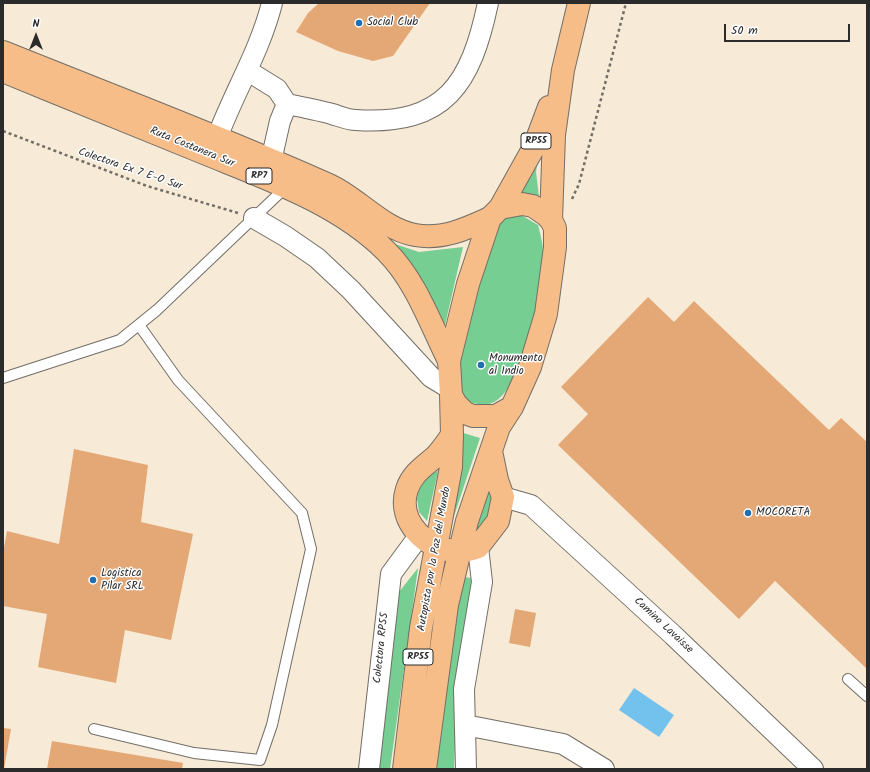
<!DOCTYPE html>
<html>
<head>
<meta charset="utf-8">
<style>
  body { margin:0 }
  #map { position:relative; width:870px; height:772px; overflow:hidden; background:#f7ead6; font-family:Kalam,sans-serif }
  canvas { display:block }
  .frame { position:absolute; inset:0; border:4px solid #2b2b2b; pointer-events:none }
  .north { position:absolute; left:16px; top:16px; width:40px; height:40px; -webkit-text-stroke:3px #fff; paint-order:stroke; rotate:0deg; font-size:11px; font-weight:700; line-height:16px; text-align:center; color:#2b2b2b }
  .north::after { content:''; display:block; margin:auto; width:14px; height:18px; background:#2b2b2b; clip-path:polygon(50% 0,100% 100%,50% 72%,0 100%) }
  .scale { position:absolute; left:724px; top:24px; width:126px; height:18px; box-sizing:border-box; border:2px solid #2b2b2b; border-top:0; padding-left:5px; font-size:12px; line-height:14px; white-space:nowrap; color:#2b2b2b; -webkit-text-stroke:3px #fff; paint-order:stroke }
</style>
</head>
<body>
<div id="map">
<canvas width="870" height="772"></canvas>
<div class="frame"></div>
<div class="north">N</div>
<div class="scale">50 m</div>
</div>
<script>
const ctx = document.querySelector('canvas').getContext('2d');
ctx.lineJoin = 'round';
function fill(path, color) {
  ctx.fillStyle = color;
  ctx.fill(path, 'evenodd');
}
function strokePath(path, color, width, dash) {
  ctx.strokeStyle = color;
  ctx.lineWidth = width;
  ctx.lineCap = dash ? 'butt' : 'round';
  ctx.setLineDash(dash || []);
  ctx.stroke(path);
}
function drawText(font, color, halo, rows, align = 'center') {
  ctx.font = font + ' Kalam,sans-serif';
  ctx.lineWidth = 3;
  ctx.setLineDash([]);
  ctx.textBaseline = 'middle';
  ctx.strokeStyle = halo;
  ctx.fillStyle = color;
  for (const [text, x, y, turn = 0] of rows) {
    ctx.save();
    ctx.translate(x, y);
    ctx.rotate((+turn || 0) * Math.PI / 180);
    ctx.textAlign = isNaN(turn) ? turn : align;
    if (halo) ctx.strokeText(text, 0, 0);
    ctx.fillText(text, 0, 0);
    ctx.restore();
  }
}
fill(new Path2D(`
  M542,133l-6,39 3,25 -14,-4 -11,-1z
  M337,203l58,41 24,8 44,-5 -21,91 -36,-74z
  M521,215l17,10c3,11 6,23 5,33 -1,31 -21,134 -51,145 -8,4 -19,0 -27,-2l-11,-28 38,-147 12,-8z
  M460,432l20,6 -28,84z
  M438,471l-11,50 -8,-9 -2,-13 2,-14 6,-9z
  M485,478l8,12 -4,26 -8,12 -11,4z
  M418,568l-28,201h-15l24,-177z
  M459,576l17,3 -19,107 -3,83h-22z`), '#76ce93');
fill(new Path2D(`
  M634,688l40,27 -15,22 -40,-27z`), '#73c2ee');
fill(new Path2D(`
  M319,3h111l-37,53 -20,5 -35,-10 -42,-19 12,-19z
  M648,297l26,25 20,-21 135,129 12,-12 26,24v227l-92,-88 -36,38 -181,-174 30,-31 -27,-27z
  M74,449l74,16 -7,57 52,12 -22,106 -46,-10 -9,53 -78,-16 9,-53 -44,-8v-53l4,-22 52,13z
  M515,609l21,4 -6,34 -21,-4z
  M3,728l8,1 -7,40h-1z
  M52,741l131,22 -1,6h-135z`), '#e4a876');
const service = new Path2D(`
  M3,378l117,-38 37,-30 128,-122
  M848,679l19,17
  M94,729l100,24 66,7 12,-35 39,-176 -9,-36 -124,-133 -39,-55`);
const minor = new Path2D(`
  M248,71l29,18 10,15
  M217,138c17,-46 43,-87 55,-135
  M271,161l9,-40 7,-17c15,3 30,6 45,10 7,2 16,6 24,6 90,6 115,-37 132,-117
  M254,218l31,18 32,22 34,32 80,87 18,11
  M503,497l28,8 142,130 140,134
  M465,725l98,19 41,25
  M369,769l22,-195 28,-38
  M466,769l-2,-80 18,-107 -4,-35`);
const primary = new Path2D(`
  M3,52c109,44 219,85 326,133 29,13 53,44 86,50 27,5 51,-6 75,-17
  M3,71c65,27 130,53 196,80 63,26 138,51 187,100 30,30 44,72 63,110
  M500,208l34,-61 15,-40
  M551,220l3,-85 9,-65 16,-67`);
const trunk = new Path2D(`
  M452,435c-5,7 -11,16 -17,22 -12,10 -23,17 -28,32 -11,33 21,63 53,62 6,0 13,-2 18,-4l20,-26 5,-24 -6,-17 -6,-29
  M404,769l17,-141 30,-161 1,-32 -1,-40
  M425,769l22,-164 20,-84 32,-94 13,-20 18,-40 16,-53 9,-67v-19l-4,-8 -5,-5 -13,-9 -11,-2 -22,4 -10,10 -22,66 -19,77 2,34 5,9 9,9 8,3h23l16,-9`);
strokePath(service, '#726e67', 12);
strokePath(minor, '#726e67', 22);
strokePath(primary, '#726e67', 24);
strokePath(trunk, '#726e67', 24);
strokePath(new Path2D(`
  M3,131l144,55 91,27
  M572,199l7,-15 47,-181`), '#726e67', 2.5, [3, 3]);
strokePath(service, '#fff', 10);
strokePath(minor, '#fff', 20);
strokePath(primary, '#f7bd88', 22);
strokePath(trunk, '#f7bd88', 22);
for (const [x, y, r, color] of [
  [359,23,4,"#1f6fb2"],
  [481,365,4,"#1f6fb2"],
  [748,513,4,"#1f6fb2"],
  [93,580,4,"#1f6fb2"]
]) {
  const dot = new Path2D();
  dot.arc(x, y, r, 0, 2 * Math.PI);
  ctx.fillStyle = color;
  ctx.fill(dot);
  strokePath(dot, '#fff', 1.5);
}
for (const [x, y, w] of [
  [536,141,30],
  [259,176,26],
  [418,657,30]
]) {
  const box = new Path2D();
  box.roundRect(x - w / 2, y - 8, w, 16, 3);
  ctx.fillStyle = '#fff';
  ctx.fill(box);
  strokePath(box, '#2b2b2b', 1);
}
drawText('bold 10px', '#2b2b2b', null, [
  ["RP55",536,141],
  ["RP7",259,176],
  ["RP55",418,657]
]);
drawText('11px', '#2b2b2b', '#fff', [
  ["Social Club",367,23],
  ["Monumento",489,359],
  ["al Indio",489,372],
  ["MOCORETA",756,513],
  ["Logistica",101,574],
  ["Pilar SRL",101,587]
], 'left');
drawText('11px', '#2b2b2b', '#fff', [
  ["Ruta Costanera Sur",192,148,22],
  ["Colectora Ex 7 E-O Sur",130,170,19],
  ["Autopista por la Paz del Mundo",435,559,-80],
  ["Camino Lavaisse",663,626,43],
  ["Colectora RP55",382,648,-84]
]);
</script>
</body>
</html>
